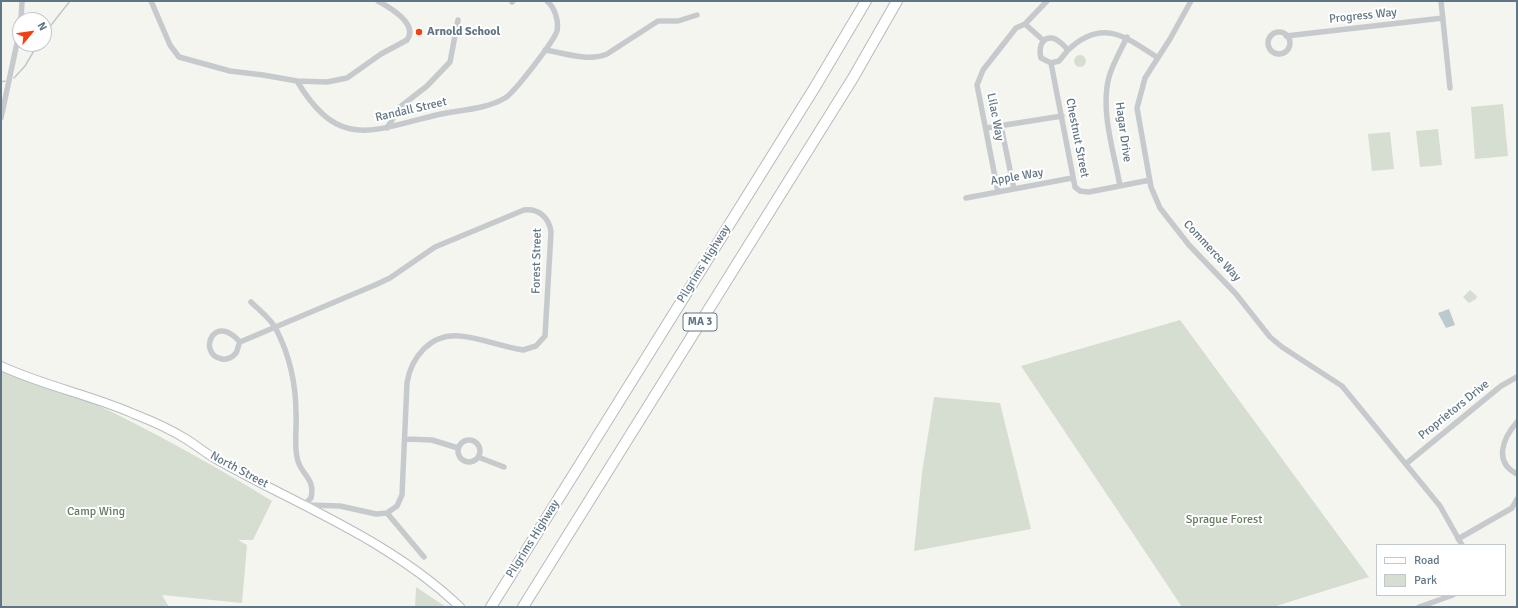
<!DOCTYPE html>
<html>
<head>
<meta charset="utf-8">
<style>
  body { margin:0 }
  #map { position:relative; width:1518px; height:608px; overflow:hidden; background:#f5f5f0; font-family:Signika,sans-serif }
  canvas { display:block }
  .frame { position:absolute; inset:0; border:2px solid #617685; pointer-events:none }
  .legend { position:absolute; left:1376px; top:544px; width:130px; height:52px; box-sizing:border-box; background:#fff; border:1px solid #c0c8ce; margin:0; padding:5px 7px; list-style:none; font-size:12px; color:#617685 }
  .legend li { display:flex; align-items:center; gap:8px; height:20px }
  .legend b { width:20px; border:1px solid #c0c8ce }
  .north { position:absolute; left:12px; top:12px; width:40px; height:40px; box-sizing:border-box; background:#fff; border:1px solid #c0c8ce; border-radius:50%; rotate:61deg; font-size:11px; font-weight:700; line-height:16px; text-align:center; color:#617685 }
  .north::after { content:''; display:block; margin:auto; width:14px; height:18px; background:#f34112; clip-path:polygon(50% 0,100% 100%,50% 72%,0 100%) }
</style>
</head>
<body>
<div id="map">
<canvas width="1518" height="608"></canvas>
<div class="frame"></div>
<ul class="legend">
<li><b style="height:5px;background:#fff"></b>Road</li>
<li><b style="height:11px;background:#d6ddd1"></b>Park</li>
</ul>
<div class="north">N</div>
</div>
<script>
const ctx = document.querySelector('canvas').getContext('2d');
ctx.lineJoin = 'round';
function fill(path, color) {
  ctx.fillStyle = color;
  ctx.fill(path, 'evenodd');
}
function strokePath(path, color, width, dash) {
  ctx.strokeStyle = color;
  ctx.lineWidth = width;
  ctx.lineCap = dash ? 'butt' : 'round';
  ctx.setLineDash(dash || []);
  ctx.stroke(path);
}
function drawText(font, color, halo, rows, align = 'center') {
  ctx.font = font + ' Signika,sans-serif';
  ctx.lineWidth = 4;
  ctx.setLineDash([]);
  ctx.textBaseline = 'middle';
  ctx.strokeStyle = halo;
  ctx.fillStyle = color;
  for (const [text, x, y, turn = 0] of rows) {
    ctx.save();
    ctx.translate(x, y);
    ctx.rotate((+turn || 0) * Math.PI / 180);
    ctx.textAlign = isNaN(turn) ? turn : align;
    if (halo) ctx.strokeText(text, 0, 0);
    ctx.fillText(text, 0, 0);
    ctx.restore();
  }
}
fill(new Path2D(`
  M1074 61a6 6 0 1 1 12 0a6 6 0 1 1-12 0Z
  M1503,104l5,52 -33,3 -4,-52z
  M1438,129l4,36 -22,2 -4,-36z
  M1390,132l4,37 -22,2 -4,-37z
  M1470,290l7,6 -1,3 -7,4 -6,-6z
  M1180,320l189,257 -96,30h-91l-161,-241z
  M1,362c94,38 185,86 271,139l-19,39h-15l9,5 -5,58 -80,-8 7,12h-168z
  M934,397l66,6 31,126 -117,22 8,-78z
  M416,587l30,20h-31z`), '#d6ddd1');
fill(new Path2D(`
  M1449,309l6,16 -9,3 -8,-15z`), '#bccace');
strokePath(new Path2D(`
  M44,34l26,-33
  M14,78l11,-12 13,-22
  M1,82l4,-1`), '#bccace', 1.5);
const secondary = new Path2D(`
  M1,366c43,20 90,29 133,48 18,7 36,15 52,25 10,6 19,14 30,20 83,47 174,81 244,148`);
const highway = new Path2D(`
  M491,607l324,-520 51,-86
  M523,607l330,-529 44,-77`);
strokePath(secondary, '#b6bcc0', 10);
strokePath(highway, '#b6babd', 12);
strokePath(new Path2D(`
  M151,1l19,44 9,12 51,14 33,4 34,6c43,72 77,48 144,33 20,-4 46,-5 64,-16 9,-5 49,-57 52,-67 2,-10 -2,-23 -10,-30
  M1191,1l-21,38 -25,39 -8,30 14,79 9,21 29,37 47,49 34,43 12,10 60,39 98,120 22,39
  M1441,1l9,87
  M512,2l1,-1
  M21,20l1,-19
  M1025,24l19,17
  M1268 43a11 11 0 1 1 22 0a11 11 0 1 1-22 0Z
  M1286,36l157,-18
  M545,50c19,3 44,12 62,4l51,-33h20l19,-6
  M1068,50l-9,11 -8,2 -10,-5c-2,-8 -1,-21 11,-20 7,1 12,8 16,12 34,-32 57,-14 90,8
  M1051,63l24,124 5,4 9,1 61,-12
  M297,81l30,1 20,-4 34,-24 26,-14c12,-16 -18,-33 -29,-39
  M1,118l19,-89
  M1001,126l13,63
  M387,128l13,-21 27,-21 23,-24 8,-42
  M986,128l76,-12
  M1120,186c-6,-34 -20,-75 -11,-109 4,-14 12,-27 18,-40
  M998,192l-21,-107 6,-15 33,-42 9,-4 22,-23
  M966,198l106,-20
  M251,302c8,8 20,17 25,27 13,25 20,56 20,85 1,14 -2,29 1,43 2,17 19,20 14,41l-7,7
  M240,342c-27,-31 -43,13 -18,17 5,1 11,-2 14,-6 2,-3 2,-8 4,-11l135,-57 15,-7 45,-31 89,-37c14,-2 25,7 27,22l-6,104 -9,10 -13,4c-21,-3 -41,-12 -63,-14 -29,-3 -49,21 -53,47l-5,112 -5,11 -10,7
  M1517,422c-14,16 -24,40 0,52
  M405,439l27,1 26,8
  M458 451a11 11 0 1 1 22 0a11 11 0 1 1-22 0Z
  M478,457l26,10
  M1407,463l94,-77 16,-9
  M306,505l34,1 36,8 11,-1 37,44
  M1458,539l54,-31 5,-9
  M1419,607l34,-12`), '#c7cacd', 5.5);
strokePath(secondary, '#fff', 8);
strokePath(highway, '#fff', 10);
for (const [x, y, r, color] of [
  [419,32,4,"#f34112"]
]) {
  const dot = new Path2D();
  dot.arc(x, y, r, 0, 2 * Math.PI);
  ctx.fillStyle = color;
  ctx.fill(dot);
  strokePath(dot, '#fff', 1.5);
}
for (const [x, y, w] of [
  [700,322,34]
]) {
  const box = new Path2D();
  box.roundRect(x - w / 2, y - 9, w, 18, 3);
  ctx.fillStyle = '#fff';
  ctx.fill(box);
  strokePath(box, '#617685', 1);
}
drawText('bold 11px', '#617685', null, [
  ["MA 3",700,322]
]);
drawText('12px', '#617685', '#fff', [
  ["Progress Way",1363,16,-6],
  ["Randall Street",411,110,-13],
  ["Lilac Way",995,117,79],
  ["Hagar Drive",1123,132,82],
  ["Chestnut Street",1077,138,79],
  ["Apple Way",1017,177,-10],
  ["Commerce Way",1212,251,47],
  ["Forest Street",537,261,-89],
  ["Pilgrims Highway",704,264,-58],
  ["Proprietors Drive",1454,410,-39],
  ["North Street",239,470,28],
  ["Pilgrims Highway",533,539,-58]
]);
drawText('bold 12px', '#617685', '#fff', [
  ["Arnold School",427,32]
], 'left');
drawText('12px', '#667b60', '#fff', [
  ["Camp Wing",96,512],
  ["Sprague Forest",1224,520]
]);
</script>
</body>
</html>
